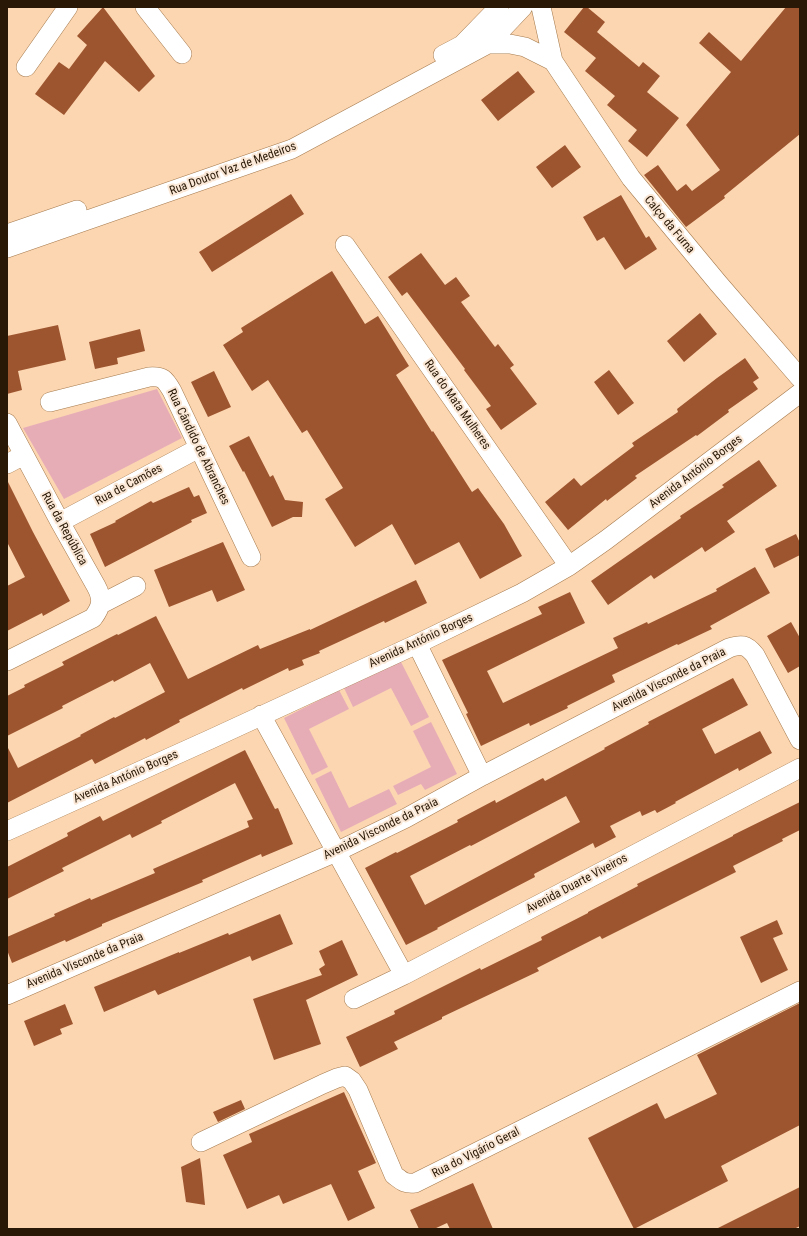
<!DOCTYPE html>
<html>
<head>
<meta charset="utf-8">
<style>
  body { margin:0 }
  #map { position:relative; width:807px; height:1236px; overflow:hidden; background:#fcd6b1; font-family:"Roboto Condensed",sans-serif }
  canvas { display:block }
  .frame { position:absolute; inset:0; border:8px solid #291806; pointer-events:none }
</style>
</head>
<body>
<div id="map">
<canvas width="807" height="1236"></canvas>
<div class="frame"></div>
</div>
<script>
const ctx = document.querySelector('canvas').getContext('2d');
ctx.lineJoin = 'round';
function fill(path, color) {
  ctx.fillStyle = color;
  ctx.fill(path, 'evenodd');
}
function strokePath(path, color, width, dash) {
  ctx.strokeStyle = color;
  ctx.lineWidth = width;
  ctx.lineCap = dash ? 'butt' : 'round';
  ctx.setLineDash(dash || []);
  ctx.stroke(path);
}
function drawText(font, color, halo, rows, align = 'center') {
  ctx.font = font + ' "Roboto Condensed",sans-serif';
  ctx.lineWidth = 4;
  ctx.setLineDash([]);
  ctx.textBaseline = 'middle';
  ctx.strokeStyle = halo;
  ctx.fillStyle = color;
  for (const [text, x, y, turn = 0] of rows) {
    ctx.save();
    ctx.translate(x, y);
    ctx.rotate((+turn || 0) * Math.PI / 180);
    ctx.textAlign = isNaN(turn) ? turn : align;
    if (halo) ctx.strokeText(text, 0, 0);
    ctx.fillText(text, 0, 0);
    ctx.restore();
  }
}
fill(new Path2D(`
  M157,389l25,49 -118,61 -41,-71z
  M400,660l29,57 -18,9 -20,-38 -38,19 -9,-19z
  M339,690l10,19 -40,20 19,38 -16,8 -28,-57z
  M431,722l26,52 -32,16 -4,-6 -23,11 -5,-9 38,-19 -18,-36z
  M331,771l18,37 40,-19 8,15 -56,28 -26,-53z`), '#e7adb7');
fill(new Path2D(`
  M103,7l52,69 -16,16 -34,-31 -41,54 -29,-21 24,-32 10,7 18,-24 -10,-9z
  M584,7h3l18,15 -8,10 42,35 4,-5 17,14 -13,16 32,26 -32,39 -19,-16 9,-11 -30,-25 8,-9 -30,-25 11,-13 -32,-26z
  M786,7h14v127l-76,62 1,2 -39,29 -42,-52 14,-10 19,26 9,-7 6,7 28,-21 -34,-45 45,-53 -32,-29 10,-11 32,29z
  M518,71l17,21 -37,29 -17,-21z
  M565,145l16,22 -29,21 -16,-21z
  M291,194l13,20 -92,58 -13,-20z
  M621,195l25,43 3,-2 8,13 -32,21 -21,-33 -7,4 -14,-24z
  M421,253l24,32 11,-8 14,19 -9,6 34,45 3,-3 16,21 -4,3 27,36 -36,26 -15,-21 5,-3 -27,-36 1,-1 -58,-77 -5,4 -14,-19z
  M332,271l33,53 13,-8 31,50 -13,9 36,57 1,-1 39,61 6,-4 26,36 18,32 -42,23 -21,-37 -44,23 -23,-41 -37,23 -30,-48 18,-11 -36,-58 -5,3 -34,-53 -16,11 -29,-46 20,-13 -2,-4z
  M700,313l17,21 -33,28 -17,-21z
  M58,325l8,35 -48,11 4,19 -15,4v-58z
  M140,329l5,22 -28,7 1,6 -23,5 -6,-27z
  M745,358l14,20 -6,4 5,7 -30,21 1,2 -32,24 -1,-1 -61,41 2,2 -30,23 -1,-2 -38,31 -23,-28 29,-24 7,8 53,-40 -2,-3 46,-31 -1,-3 40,-31z
  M609,370l25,33 -16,12 -24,-33z
  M214,371l17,36 -23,10 -17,-35z
  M249,436l21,41 3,-2 12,25 18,2 -1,15h-9l-21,10 -28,-56 -1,1 -14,-26z
  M759,460l18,26 -50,35 8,11 -30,20 -3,-5 -48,32 -3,-4 -43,30 -17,-24 90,-63 -1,-2 44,-29 -2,-2z
  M7,480l26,52 37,69 -27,15 -1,-3 -35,18v-45l18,-9 -18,-35z
  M189,487l5,10 5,-2 8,18 -16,7 1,2 -87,45 -15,-33 26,-12 -1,-1 36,-20 2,2z
  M796,534l4,9v12l-26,13 -9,-19z
  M223,542l22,48 -28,12 -5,-12 -43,17 -15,-37z
  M755,567l15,26 -60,33 2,3 -34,16 -1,-1 -65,31 3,7 -48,24 1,2 -38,18 -1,-3 -48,23 -15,-32 2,-1 -26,-53 100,-46 -4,-7 32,-15 15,31 -98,48 16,32 115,-55 -5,-10 34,-16 1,2 69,-33 -1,-2z
  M416,580l11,23 -42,20 -1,-2 -65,30 1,2 -18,7 2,5 -15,6 -1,-3 -45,22 -1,-2 -63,32 1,2 -34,18 -1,-2 -50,26 -3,-5 -85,44v-57l11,22 63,-32 -1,-1 34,-18 1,1 50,-26 -15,-29 -36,19 -1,-2 -51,26 1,2 -56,28v-40l18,-9 -1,-2 40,-20 -2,-3 55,-28 1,1 38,-19 32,63 70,-34 2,4 50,-20v1z
  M791,622l9,16v28l-12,7 -21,-37z
  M733,678l15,27 -46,24 13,25 45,-23 12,22 -33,18 -1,-3 -63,34 1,1 -19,10 -2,-3 -13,6 -2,-5 -30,15 6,11 -21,11 -2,-5 -59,31 1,3 -98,51 1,1 -32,16 -41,-77 31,-16 1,1 61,-31 -1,-2 38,-20 1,3 47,-25 2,3 60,-32 -1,-1 45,-24 -1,-2zM566,796l14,26 -155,83 -15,-29 60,-31 1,1z
  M245,750l30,59 3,-1 15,36 -31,13 -1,-3 -59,26 1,2 -101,42v2l-36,16 -1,-2 -53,23 -5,-13v-13l48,-21 -1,-2 36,-16 1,2 64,-27 -2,-4 96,-42 -2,-6 6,-2 -18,-36 -74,38 1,2 -30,15 -2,-4 -68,34 2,3 -57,28v-32l61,-31 -1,-3 33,-17 3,5z
  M800,802v28l-18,9 1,2 -50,25 3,6 -134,67 -2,-3 -63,32 2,3 -97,46v2l-48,23 4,7 -38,18 -14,-30 49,-23 -1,-3 86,-43 1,2 61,-30 -1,-3 47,-24v-1l50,-26 -1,-2 96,-48v-1z
  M280,914l13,30 -41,17 -2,-5 -92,39 -3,-5 -51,22 -10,-25 85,-35v1l49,-20 1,2z
  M777,920l6,14 -10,4 15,32 -27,13 -21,-46z
  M342,940l16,35 -52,25 15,44 -47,16 -21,-61 69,-24 -3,-6 6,-4 -6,-14z
  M800,1003v122l-79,41 7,15 -94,48 -46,-91 69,-35 8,16 52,-25 -20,-39z
  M65,1004l8,20 -13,5 2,5 -28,12 -10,-25z
  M344,1092l32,71 -18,8 17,37 -27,13 -17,-37 -48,20 -4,-9 -32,14 -24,-54 29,-13 -3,-8z
  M241,1100l4,9 -27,13 -5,-10z
  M200,1158l2,16 3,31 -19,-3 -5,-35z
  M473,1183l20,46h-43l-3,-6 -13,6h-15l-9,-19z
  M800,1187v39l-6,3h-78z`), '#9d552f');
const minor = new Path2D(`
  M145,7l37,47
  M541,7l12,54 78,117 87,105 82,95
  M488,44h22l15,3 28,14
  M443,55l19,-10 37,-38
  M26,67l42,-60
  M7,234l70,-24
  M345,245l224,321
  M7,248l285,-99 196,-105 35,-37
  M50,402l99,-25c14,-1 16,2 23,14l79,166
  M7,423l53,99 36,64c7,13 6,20 -3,32l-86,43
  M7,464l17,-9
  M60,522l139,-74
  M101,604l35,-18
  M417,644l65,132
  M261,715l143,260
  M7,831l204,-92 206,-95 105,-51 47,-27 37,-26 194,-147
  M7,995l329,-143 70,-34 76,-42 247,-128c12,-4 17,-4 26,7l45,85
  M354,999l50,-24 396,-207
  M201,1142l122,-58 14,-6 8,-2 7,5 6,9 36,85c8,6 10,9 21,8l385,-192`);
strokePath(minor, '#a57a4d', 20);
strokePath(minor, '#fff', 19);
drawText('12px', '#291806', '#fae7d5', [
  ["Rua Doutor Vaz de Medeiros",233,169,-20],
  ["Calço da Furna",669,225,50],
  ["Rua do Mata Mulheres",457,405,55],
  ["Rua Cândido de Abranches",198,447,64],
  ["Avenida António Borges",696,472,-37],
  ["Rua de Camões",129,485,-28],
  ["Rua da República",64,529,61],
  ["Avenida António Borges",421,641,-25],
  ["Avenida Visconde da Praia",669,680,-27],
  ["Avenida António Borges",126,777,-24],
  ["Avenida Visconde da Praia",381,829,-26],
  ["Avenida Duarte Viveiros",577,884,-28],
  ["Avenida Visconde da Praia",85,961,-23],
  ["Rua do Vigário Geral",476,1153,-27]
]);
</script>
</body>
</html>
